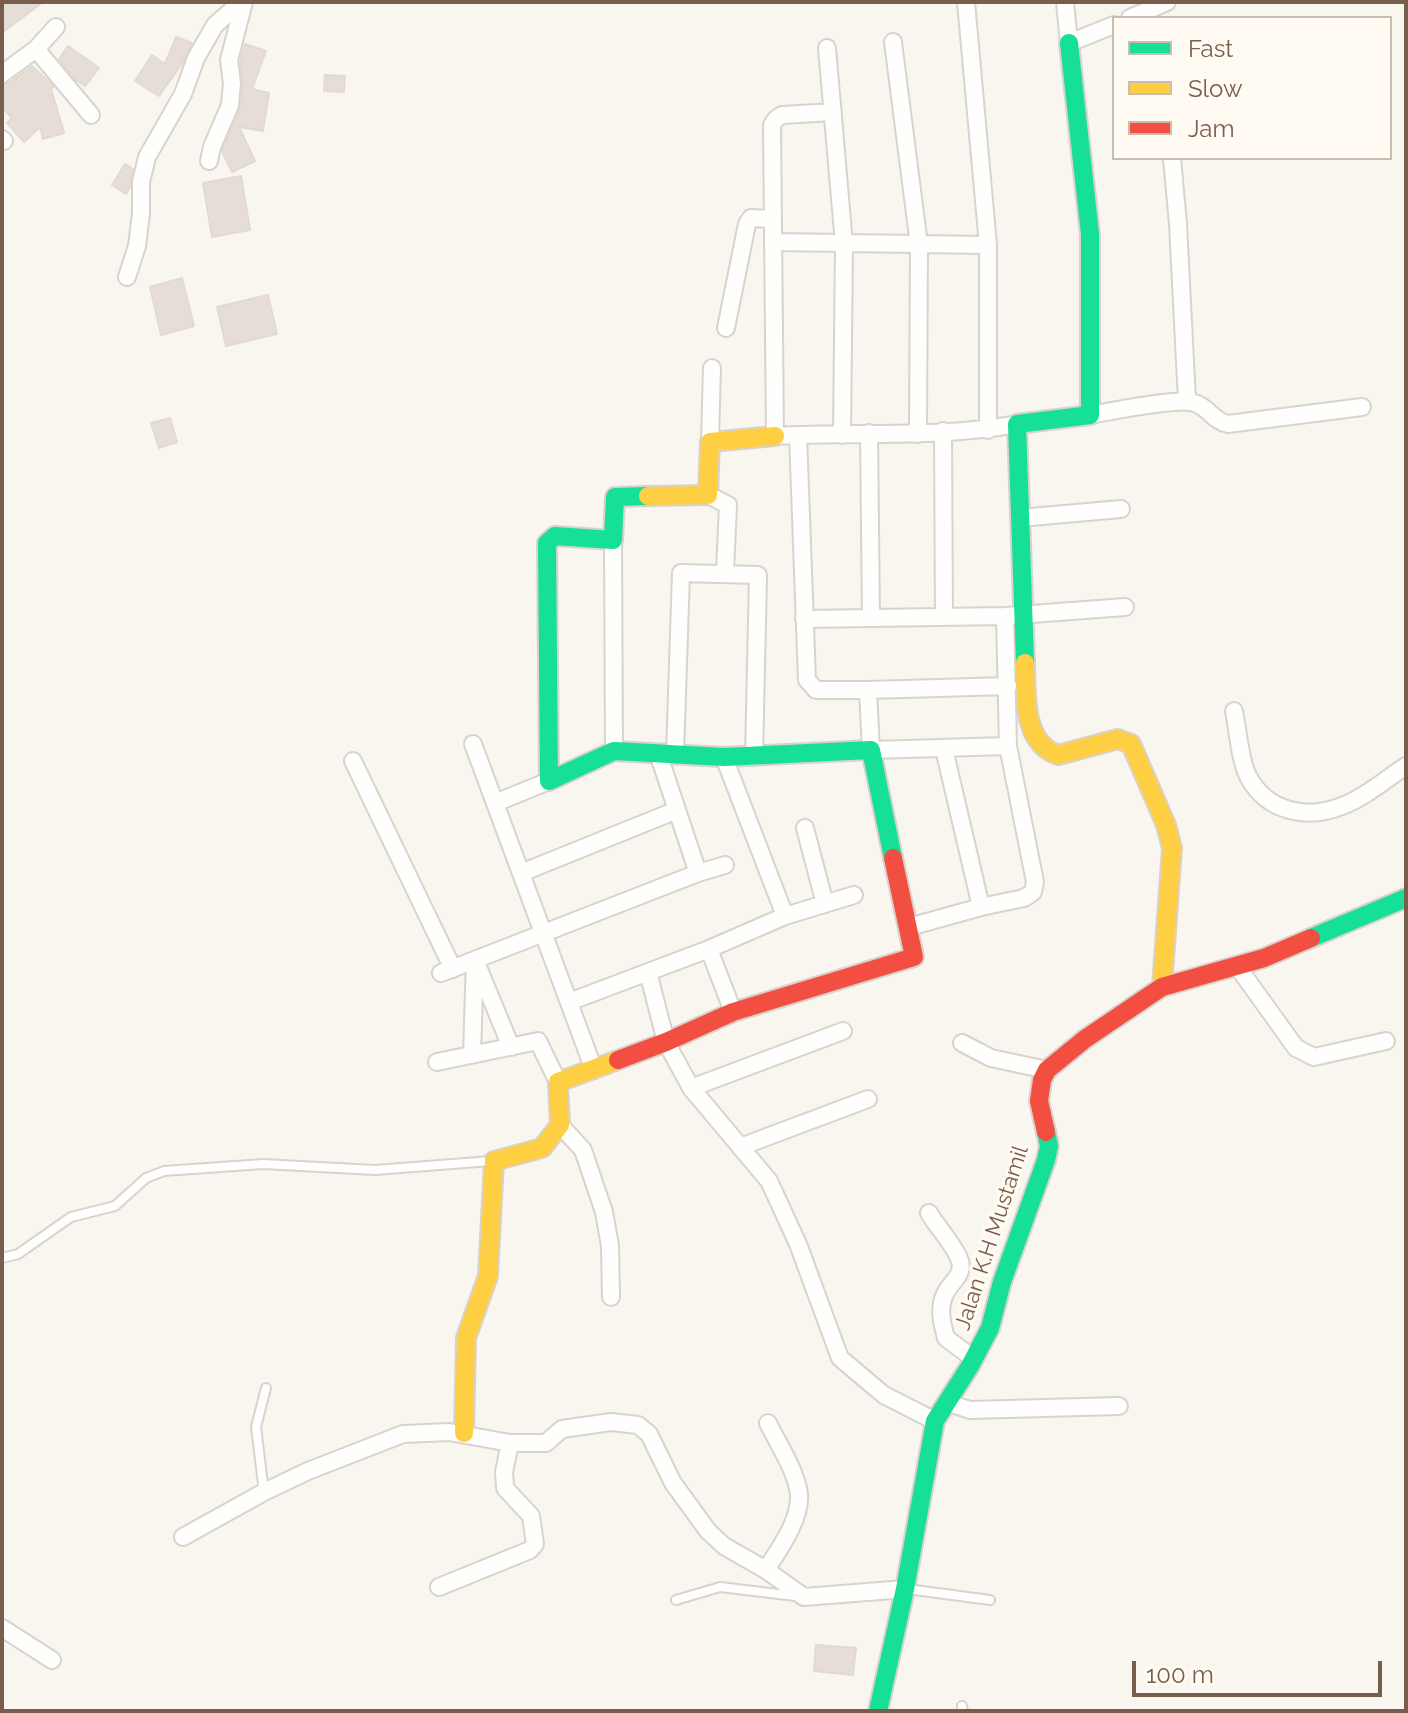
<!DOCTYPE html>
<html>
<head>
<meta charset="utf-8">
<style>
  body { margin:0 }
  #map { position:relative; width:1408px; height:1713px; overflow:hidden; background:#f9f6ef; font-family:Raleway,sans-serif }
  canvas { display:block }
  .frame { position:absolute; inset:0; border:4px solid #7a5e4d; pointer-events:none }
  .legend { position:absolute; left:1112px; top:16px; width:280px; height:144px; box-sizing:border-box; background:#fffaf2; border:2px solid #cabcb0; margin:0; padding:10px 14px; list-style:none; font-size:24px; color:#7a5e4d }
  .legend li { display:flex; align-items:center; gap:16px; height:40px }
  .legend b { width:40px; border:2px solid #cabcb0 }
  .scale { position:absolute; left:1132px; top:1661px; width:250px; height:36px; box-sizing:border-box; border:4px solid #7a5e4d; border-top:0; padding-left:10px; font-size:24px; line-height:28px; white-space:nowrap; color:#7a5e4d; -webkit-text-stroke:6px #fffaf2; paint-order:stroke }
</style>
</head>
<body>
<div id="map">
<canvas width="1408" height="1713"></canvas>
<div class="frame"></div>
<ul class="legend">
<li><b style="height:10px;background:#16e098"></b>Fast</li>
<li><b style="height:10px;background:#ffcf43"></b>Slow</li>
<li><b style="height:10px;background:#f24e42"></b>Jam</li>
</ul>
<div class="scale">100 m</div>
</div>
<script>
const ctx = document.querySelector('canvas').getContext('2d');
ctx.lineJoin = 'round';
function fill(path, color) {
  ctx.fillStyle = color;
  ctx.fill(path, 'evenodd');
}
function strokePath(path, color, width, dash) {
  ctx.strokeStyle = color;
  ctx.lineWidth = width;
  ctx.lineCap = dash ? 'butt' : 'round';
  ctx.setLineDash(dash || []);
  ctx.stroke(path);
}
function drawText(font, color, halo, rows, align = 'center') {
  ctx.font = font + ' Raleway,sans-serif';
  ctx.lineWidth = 7;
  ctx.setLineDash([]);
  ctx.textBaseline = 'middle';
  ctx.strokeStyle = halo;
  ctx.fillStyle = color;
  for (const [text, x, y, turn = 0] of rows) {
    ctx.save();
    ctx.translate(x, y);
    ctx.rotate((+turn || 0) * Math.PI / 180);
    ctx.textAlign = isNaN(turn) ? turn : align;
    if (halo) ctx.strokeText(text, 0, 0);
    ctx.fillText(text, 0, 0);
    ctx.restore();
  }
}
const building = new Path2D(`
  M2,2h41l-41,31z
  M176,37l16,6 -10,21 -23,32 -24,-15 17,-26 13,9z
  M245,44l21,7 -14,38 17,4 -6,38 -24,-4 16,34 -23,11 -10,-21 19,-45 2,-23 -3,-22z
  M68,46l31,22 -14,18 -9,-6 -17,-21z
  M32,66l22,21 -3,2 13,44 -21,6 -3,-12 -16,15 -17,-19 5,-5 -10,-11v-22l7,-2z
  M325,75l20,1 -1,16 -20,-1z
  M125,164l8,5 -3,18 -4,7 -14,-9z
  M241,176l9,54 -38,7 -9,-54z
  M182,278l12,48 -33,9 -11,-48z
  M268,295l9,39 -51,12 -9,-39z
  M170,418l7,24 -18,6 -8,-25z
  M816,1645l40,3 -3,27 -39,-4z`);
fill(building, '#e6ded6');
strokePath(building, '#e2d9d1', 2);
const lane = new Path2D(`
  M2,1258l16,-4 53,-37 44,-11 31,-28 18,-7 99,-7 112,6 116,-9
  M264,1492l-8,-65 10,-39
  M907,1589l83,11
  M676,1600l44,-13 75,9
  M962,1706l1,5`);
const street = new Path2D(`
  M966,2l22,243
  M1065,2l4,41 45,-18
  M1130,18l37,-16
  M893,42l26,203 -1,189
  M827,48l17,196 -2,191
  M36,49l55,66
  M2,74l34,-25 20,-22
  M833,112l-51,3 -6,4 -4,6 3,311c81,-5 162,3 242,-12
  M2,139l2,2
  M1172,158l6,66 9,177
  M209,161l3,-14 18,-42 2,-21 -3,-24 15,-58
  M773,242l215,3v185
  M127,277l10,-31 4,-33v-31l6,-25 36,-63 13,-36 19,-33 26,-23
  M726,328l21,-104 4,-6 22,1
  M1090,415c23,-4 81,-16 101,-13 18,4 21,19 37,22l134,-17
  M943,431l1,186
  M869,433l2,185
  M798,435l9,245 9,10h52l3,60 137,-4 -3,-130
  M710,442l2,-74
  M708,495l20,10 -3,67
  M1020,518l101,-9
  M613,540l1,211
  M804,619l201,-3 120,-9
  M868,690l140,-4
  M1234,711c4,19 6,52 15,67 19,34 58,42 93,28 22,-8 44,-27 64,-40
  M473,744l121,326
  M944,749l37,158
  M658,753l40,120
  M675,754l6,-181 77,2 -4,182
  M724,757l61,159 -76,33 24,63
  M353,761l100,208
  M495,803l54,-22
  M805,828l20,76
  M521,873l156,-63
  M785,916l69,-21
  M909,927l72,-20 43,-9 9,-6 2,-10 -27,-136
  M1237,966l59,82 18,9 72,-16
  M478,967l33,80
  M648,972l18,70 25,46 78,93 29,63 42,114 44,37 51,26
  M441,973l257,-100 27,-8
  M569,1002l140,-53
  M962,1043l29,15 56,12
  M472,1055l3,-95
  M437,1062l101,-21 20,41
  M691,1088l152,-57
  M560,1125l23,25 21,62 6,34 1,51
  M740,1147l128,-48
  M929,1213c8,14 27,34 31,48 4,15 -10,21 -15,33 -7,14 -3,29 1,44l28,21
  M948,1403l22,7 149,-4
  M183,1537l81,-45 44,-21 95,-37 46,-2 61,11h36l16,-14 49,-7 27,3 11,9 24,49 35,48 16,15 42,24 38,27 101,-8
  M766,1570c13,-21 35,-50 33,-76 -3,-24 -21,-50 -31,-71
  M439,1587l91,-37 5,-6 -4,-28 -26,-28 -1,-16 6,-29
  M2,1628l50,32`);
const fast = new Path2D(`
  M648,496l-33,1 -2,43 -58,-4 -8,7 2,238 65,-30 110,6 147,-7 22,108
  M1025,663l-8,-239 73,-9v-181l-21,-191
  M1311,938l95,-40
  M878,1711l27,-122 30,-168 35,-55 20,-38 12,-46 44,-122 3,-14 -3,-14`);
const slow = new Path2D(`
  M648,496l60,-1 2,-53 65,-6
  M1025,663c1,32 -3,79 33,92l60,-16 13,5 35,81 6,23 -10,139
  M464,1433l2,-95 22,-62 6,-115 48,-13 18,-23 -2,-43 60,-22`);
const jam = new Path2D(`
  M618,1060l48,-18 67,-30 181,-55 -21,-99
  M1046,1132l-7,-31 3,-21 5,-10 38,-31 77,-52 102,-29 47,-20`);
strokePath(lane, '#d9d3cd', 12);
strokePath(street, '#d9d3cd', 20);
strokePath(fast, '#d9d2cb', 22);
strokePath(slow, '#d9d2cb', 22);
strokePath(jam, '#d9d2cb', 22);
strokePath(lane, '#fefefd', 8);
strokePath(street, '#fefefd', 16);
strokePath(fast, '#16e098', 18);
strokePath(slow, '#ffcf43', 18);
strokePath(jam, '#f24e42', 18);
drawText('22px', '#7a5e4d', '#fffaf2', [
  ["Jalan K.H Mustamil",992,1238,-72]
]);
</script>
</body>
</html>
